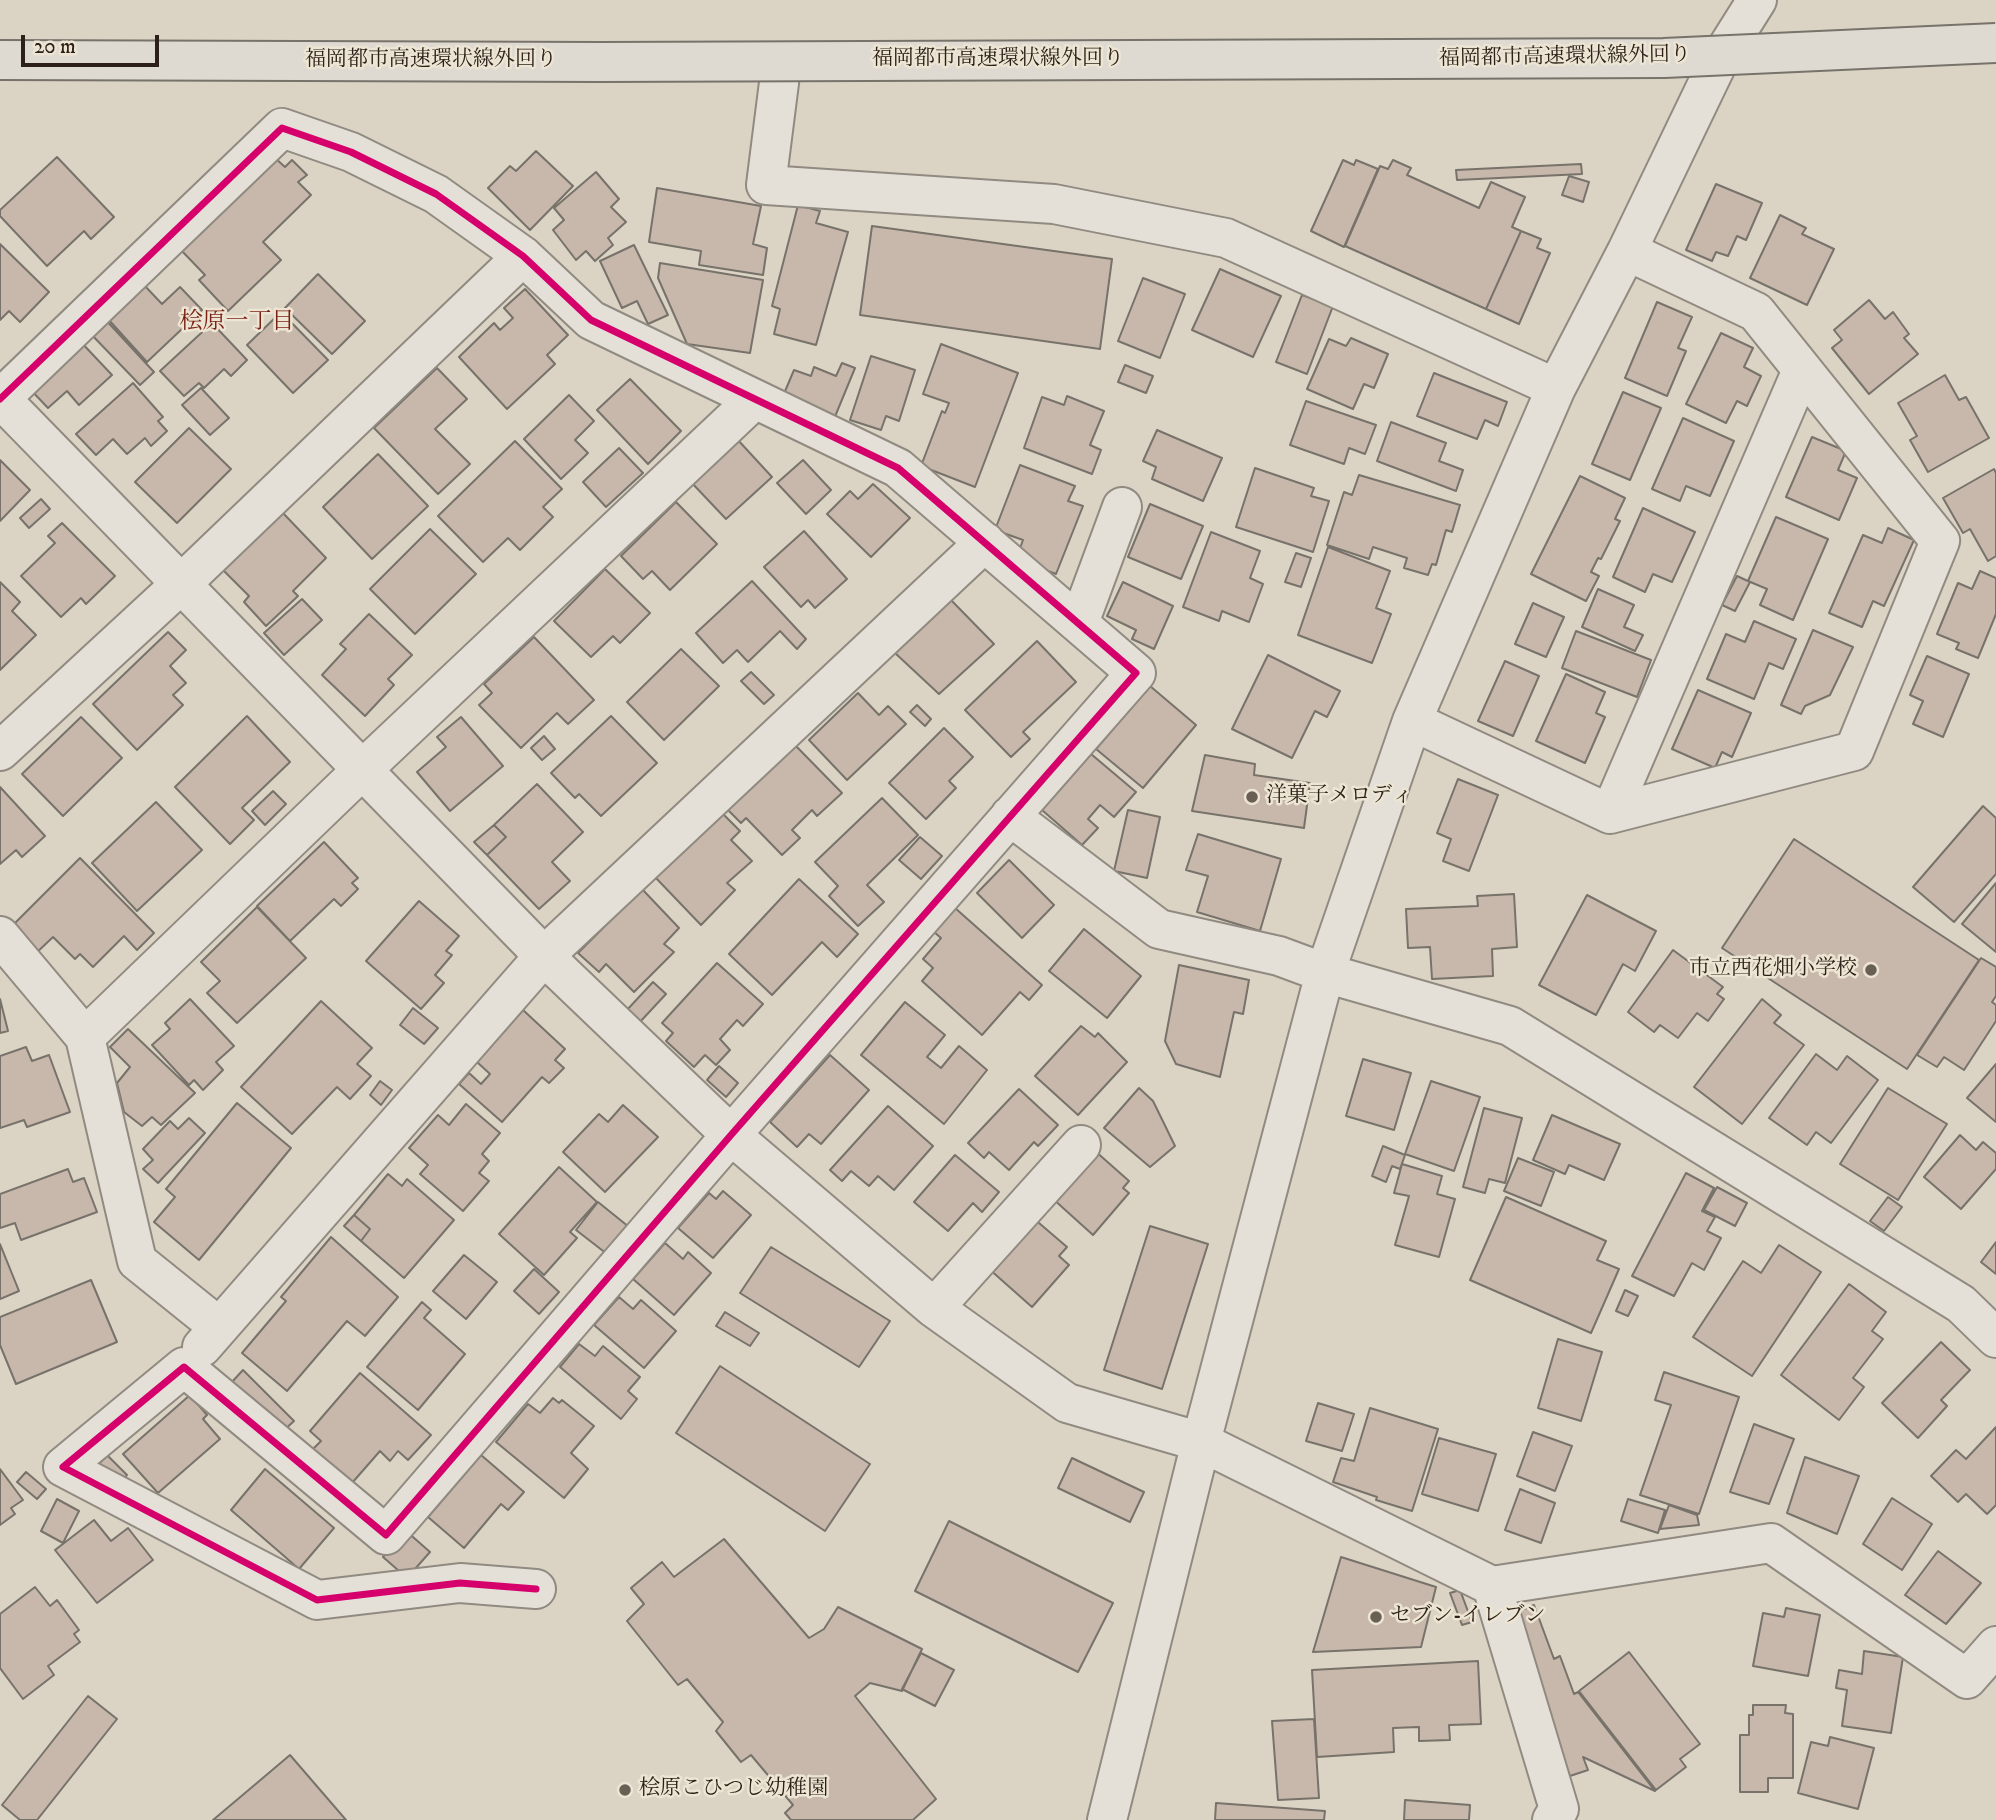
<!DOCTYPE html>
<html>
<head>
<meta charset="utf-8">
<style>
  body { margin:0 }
  #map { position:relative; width:1996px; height:1820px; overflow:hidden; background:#dbd4c5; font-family:"IM FELL DW Pica",serif }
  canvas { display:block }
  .scale { position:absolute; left:21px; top:35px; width:138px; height:32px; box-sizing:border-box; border:4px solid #2d2018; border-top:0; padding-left:9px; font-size:21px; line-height:24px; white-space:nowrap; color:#2d2018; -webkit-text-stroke:5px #ede5d3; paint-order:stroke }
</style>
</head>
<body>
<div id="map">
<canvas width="1996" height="1820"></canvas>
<div class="scale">20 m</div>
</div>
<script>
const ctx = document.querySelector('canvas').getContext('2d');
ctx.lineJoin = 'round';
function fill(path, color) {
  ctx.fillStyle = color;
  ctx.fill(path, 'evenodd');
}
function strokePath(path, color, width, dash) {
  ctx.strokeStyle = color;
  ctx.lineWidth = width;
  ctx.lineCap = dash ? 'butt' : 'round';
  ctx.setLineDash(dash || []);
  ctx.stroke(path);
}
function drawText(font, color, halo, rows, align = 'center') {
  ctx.font = font + ' "IM FELL DW Pica","Noto Serif JP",serif';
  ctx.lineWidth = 5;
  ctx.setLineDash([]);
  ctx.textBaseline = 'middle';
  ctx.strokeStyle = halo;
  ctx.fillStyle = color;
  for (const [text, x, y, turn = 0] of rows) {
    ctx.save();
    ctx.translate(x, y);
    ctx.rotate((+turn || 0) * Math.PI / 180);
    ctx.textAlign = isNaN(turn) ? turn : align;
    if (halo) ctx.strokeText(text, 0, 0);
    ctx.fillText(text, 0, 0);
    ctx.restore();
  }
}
const building = new Path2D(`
  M536,151l37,35 -43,44 -42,-42 22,-22 6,5z
  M57,157l57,60 -23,22 -7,-8 -37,35 -47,-50v-6z
  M274,157l11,10 7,-7 15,15 -9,7 13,13 -48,47 18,18 -53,51 -29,-31 6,-5 -25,-26z
  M1343,160l11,5 2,-5 22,9 -34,78 -33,-16z
  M1393,160l18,8 -4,7 72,33 12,-26 34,15 -13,30 9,4 -35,78 -141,-63 35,-80 8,3z
  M1581,164l1,10 -125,6 -1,-10z
  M596,172l23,27 -8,8 15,15 -18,16 5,7 -18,16 -9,-10 -10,9 -23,-30 11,-10 -10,-12z
  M1569,176l20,6 -6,20 -21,-7z
  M1716,184l46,19 -16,37 -9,-4 -9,20 -12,-4 -4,9 -26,-11z
  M657,188l104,18 -8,38 14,4 -4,27 -64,-10 2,-14 -52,-9z
  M798,205l22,6 -4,12 32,9 -32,113 -42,-11 6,-25 -8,-3z
  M1780,215l26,13 -4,6 32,15 -27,56 -57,-27z
  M872,226l240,33 -12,90 -240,-34z
  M1521,231l20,8 -4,9 13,5 -31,71 -33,-15z
  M0,244l49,48 -29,30 -11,-11 -9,9z
  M634,245l34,70 -20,9 -11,-23 -15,7 -22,-47z
  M660,263l103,17 -13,73 -63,-9 -29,-66z
  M1220,269l61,27 -28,61 -61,-27z
  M318,274l47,47 -33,33 -47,-46z
  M1143,278l42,16 -25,64 -42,-17z
  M144,285l18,19 18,-17 22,23 -55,52 -39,-43z
  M525,289l43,46 -21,20 8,9 -48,45 -48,-52 35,-34 6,7 13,-12 -9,-10z
  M1302,295l31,11 -26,68 -31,-12z
  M1869,300l16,19 8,-7 16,22 -5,4 14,16 -49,40 -37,-46 10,-8 -8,-10z
  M1657,302l35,15 -14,31 8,3 -19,45 -42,-18z
  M281,312l47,48 -35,33 -46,-48z
  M104,318l50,54 -14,13 -51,-53z
  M212,323l35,37 -16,16 -7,-7 -20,19 -5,-5 -15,13 -24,-25z
  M1721,333l32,15 -9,19 17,9 -14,30 -10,-5 -11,22 -40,-19z
  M1351,338l37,16 -14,34 -10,-4 -11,25 -46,-20 22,-50 17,7z
  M79,340l33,35 -33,30 -12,-14 -19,17 -20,-21z
  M941,344l77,29 -43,114 -54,-21 21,-55 3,2 4,-10 -26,-9z
  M871,356l44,14 -16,51 -13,-5 -5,14 -31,-10z
  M842,363l13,5 -21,51 -51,-23 11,-26 17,6 3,-9 22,9z
  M1125,365l28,11 -7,17 -28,-11z
  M437,368l30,31 -32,30 35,35 -32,30 -64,-66z
  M1434,373l73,29 -9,24 -13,-6 -8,19 -60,-23z
  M1945,375l14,25 7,-3 23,41 -61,34 -18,-32 7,-4 -19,-33z
  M630,379l51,52 -33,33 -51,-54z
  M133,383l30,34 -5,4 9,10 -16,15 -6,-8 -18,16 -14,-15 -17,16 -20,-21z
  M201,388l28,30 -19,17 -28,-30z
  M1623,392l38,16 -31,72 -38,-16z
  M569,395l25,26 -19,19 13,13 -27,26 -37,-40z
  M1067,396l37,15 -14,34 11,5 -9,24 -68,-26 18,-51 22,8z
  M1306,401l70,24 -11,29 -16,-6 -5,16 -54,-19z
  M1683,418l51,23 -24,55 -24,-10 -6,15 -28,-12z
  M1391,422l55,21 -7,18 24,9 -7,21 -79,-30z
  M189,428l42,41 -54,54 -42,-41z
  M1157,430l65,28 -19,43 -51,-22 4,-12 -13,-6z
  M1812,437l34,14 -8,19 19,8 -18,42 -53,-23z
  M737,439l35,38 -46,42 -36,-38z
  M515,441l47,48 -19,18 10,10 -33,33 -12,-12 -25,24 -45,-46z
  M619,448l24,25 -37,34 -23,-25z
  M378,454l50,52 -56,53 -49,-52z
  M0,460l30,30 -30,31z
  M803,460l28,30 -25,24 -29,-31z
  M1020,465l55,21 -7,15 15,5 -27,68 -40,-15 7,-19 -28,-10z
  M1255,468l59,20 -3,8 18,5 -16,51 -77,-25z
  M1994,469l2,4v83l-8,5 -18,-32 -7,4 -20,-35z
  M1359,475l101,30 -8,27 -6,-2 -10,35 -4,-1 -4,11 -24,-7 3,-10 -34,-11 -4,12 -42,-14 17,-53 8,3z
  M1580,476l45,22 -10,21 5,2 -19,38 -3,-1 -7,14 8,4 -13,25 -55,-27z
  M873,484l37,34 -39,39 -44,-43 23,-23 8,8z
  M41,499l9,10 -21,19 -9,-10z
  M676,502l41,42 -47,46 -18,-19 -9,8 -22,-23z
  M1150,504l53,22 -22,53 -53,-22z
  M1643,508l52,24 -23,50 -19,-8 -8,18 -32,-15z
  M282,512l44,46 -33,33 5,5 -32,30 -22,-24 5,-6 -26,-26z
  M1776,517l52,22 -35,81 -33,-15 7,-16 -19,-8z
  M62,523l53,53 -29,28 -5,-6 -20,19 -40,-41 34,-33 -7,-7z
  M1888,528l26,12 -30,66 -11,-5 -11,26 -33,-14 34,-78 19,8z
  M430,529l46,45 -61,60 -45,-45z
  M804,531l43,48 -32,29 -7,-8 -7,7 -37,-40z
  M1211,532l49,19 -10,27 13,6 -14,38 -27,-11 -3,10 -36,-14z
  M1328,547l62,24 -14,37 15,6 -19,49 -74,-28z
  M1296,553l15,5 -10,29 -16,-5z
  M605,569l45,44 -30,30 -7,-7 -22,21 -37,-36z
  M1980,571l16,7v36l-18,44 -22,-9 3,-6 -22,-9 21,-51 14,6z
  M1737,576l13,6 -15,29 -13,-6z
  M752,581l54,58 -9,10 -17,-18 -32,31 -11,-12 -14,13 -27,-30z
  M0,582l20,20 -8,9 24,24 -36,35z
  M1123,582l50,24 -19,43 -22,-10 4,-9 -29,-14z
  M1598,589l36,16 -10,22 19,8 -8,16 -53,-24z
  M949,598l45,46 -55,50 -44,-41z
  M302,599l20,21 -38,35 -20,-22z
  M1533,603l31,14 -18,40 -31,-13z
  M369,614l43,41 -24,24 6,6 -29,31 -43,-41 24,-26 -6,-5z
  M1754,621l42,18 -13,30 -14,-6 -15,36 -47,-20 19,-45 19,8z
  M1813,630l40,17 -23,48 -25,11 -4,8 -20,-9z
  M1576,631l75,29 -14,37 -75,-29z
  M168,632l18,18 -16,16 16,17 -13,12 10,10 -46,45 -44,-46z
  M534,637l60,63 -26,24 -11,-11 -36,35 -42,-43 13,-12 -8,-9z
  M1037,641l39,41 -53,50 7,7 -19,18 -46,-47z
  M681,649l38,37 -55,54 -37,-38z
  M1268,655l72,36 -13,26 -12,-6 -23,47 -60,-29z
  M1927,656l42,18 -26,63 -30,-13 10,-23 -13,-6z
  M1505,661l34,15 -26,60 -35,-15z
  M751,672l23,23 -10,9 -23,-23z
  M1566,674l39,18 -9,21 9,4 -20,46 -49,-22z
  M1150,686l46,39 -53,63 -47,-39z
  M1698,690l53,23 -19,44 -10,-5 -7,16 -43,-19z
  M858,693l21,22 9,-9 18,18 -59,56 -38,-40z
  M917,705l14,14 -6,7 -15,-14z
  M247,716l43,46 -48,46 12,12 -24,24 -55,-57z
  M611,716l46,47 -56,53 -22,-22 -4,4 -24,-25z
  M81,717l41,41 -59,58 -41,-42z
  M461,717l42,49 -53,45 -33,-39 29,-25 -9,-10z
  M944,728l29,29 -24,24 7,7 -30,31 -37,-36z
  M544,736l11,13 -13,11 -11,-12z
  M793,743l49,50 -25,23 -5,-6 -20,20 8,8 -18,17 -36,-37 -5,5 -15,-15z
  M1091,754l45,38 -22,25 -14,-12 -12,14 10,9 -16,17 -40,-35z
  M1205,755l50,9 -1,11 56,8 -6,45 -112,-17z
  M1458,779l40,16 -29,76 -26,-10 8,-22 -14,-6z
  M537,784l46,48 -31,30 18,19 -31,28 -52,-54 19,-18 -12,-12z
  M0,787l45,49 -23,21 -6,-7 -16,14z
  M273,791l13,13 -21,21 -13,-14z
  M882,798l36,37 -51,50 17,17 -26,24 -29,-30 9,-10 -23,-24z
  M156,802l46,48 -65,61 -45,-48z
  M1983,806l13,12v56l-42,48 -41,-35z
  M1128,810l32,7 -13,61 -33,-7z
  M722,813l18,18 -9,9 21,21 -25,22 8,7 -34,35 -46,-48z
  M494,825l12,12 -19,18 -13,-13z
  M1198,834l83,25 -21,72 -63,-19 11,-36 -22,-6z
  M920,837l22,19 -21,23 -22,-19z
  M1794,839l185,121 -72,109 -185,-121z
  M324,842l34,36 -6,5 6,6 -17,17 -7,-7 -44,42 -33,-35z
  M80,858l74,75 -17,17 -13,-14 -31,31 -13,-13 -5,5 -22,-22 -21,20 -25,-26z
  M1009,860l45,45 -32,33 -45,-45z
  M799,879l59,55 -21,23 -15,-15 -50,53 -43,-41z
  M1996,883v69l-34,-28z
  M642,889l37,39 -15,16 10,8 -40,40 -28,-28 -7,8 -21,-19z
  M1514,894l3,53 -25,2 1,27 -61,3 -2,-32 -22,1 -2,-39 72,-3 -1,-10z
  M1587,895l69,36 -21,40 -12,-7 -27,51 -57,-30z
  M419,901l40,35 -13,15 6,4 -17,20 9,8 -23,26 -55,-48z
  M257,907l49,51 -69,65 -30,-30 13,-12 -19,-19z
  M955,908l87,77 -13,15 -9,-8 -38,43 -60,-54 11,-13 -10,-9 18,-21 -7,-6z
  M1084,929l57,47 -34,42 -58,-47z
  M1673,950l50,37 -6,7 7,5 -16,22 -11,-8 -19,25 -18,-13 -6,7 -26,-20z
  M1981,958l15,9v29l-4,6 4,3v16l-32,49 -20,-13 -7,10 -20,-12z
  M717,963l46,41 -20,22 -6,-6 -17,19 10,11 -14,15 -11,-10 -11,12 -28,-26 7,-8 -11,-10z
  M1179,965l70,15 -6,34 -9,-2 -14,65 -44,-13 -11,-23z
  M653,982l13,12 -27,29 -13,-12z
  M0,999l8,32 -8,2z
  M190,999l44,47 -18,16 7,8 -20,20 -9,-10 -5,5 -37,-40 18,-16 -5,-6z
  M1762,999l19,16 -7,8 30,22 -62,79 -48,-37z
  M321,1001l51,47 -15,16 14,12 -21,23 -13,-12 -45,47 -51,-47z
  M905,1002l40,33 -18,22 14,11 18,-22 28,24 -43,54 -83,-69z
  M413,1008l25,20 -14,16 -24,-19z
  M523,1010l42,39 -10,11 9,8 -15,15 -7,-6 -40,45 -43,-38 10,-11 12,11 9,-10 -13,-12z
  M1081,1026l14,11 3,-4 29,29 -49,53 -43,-39z
  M128,1029l67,64 -34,32 -9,-8 -10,9 -18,-14 -7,-29 13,-16 -20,-20z
  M26,1047l6,14 17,-6 21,57 -43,15 -3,-7 -24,8v-72z
  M1816,1054l21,16 10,-14 31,24 -47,63 -15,-11 -9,13 -38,-27z
  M830,1055l39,35 -48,54 -12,-10 -12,13 -27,-25z
  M1363,1059l48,14 -17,57 -48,-14z
  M1996,1064v58l-29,-24z
  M719,1066l19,17 -12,14 -19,-17z
  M380,1081l12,9 -11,15 -11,-10z
  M1431,1081l49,16 -26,74 -49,-17z
  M1139,1088l14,13 22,45 -25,21 -46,-39z
  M1888,1088l59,36 -49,76 -58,-36z
  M1019,1089l39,36 -20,21 -4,-4 -25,28 -20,-18 -5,6 -16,-15z
  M237,1103l54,45 -92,112 -45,-38 21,-25 -9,-8z
  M466,1104l34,29 -18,21 7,7 -10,12 10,8 -26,30 -43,-37 8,-9 -19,-17 29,-33 11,10z
  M623,1105l35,32 -53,55 -42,-40 36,-38 9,8z
  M888,1106l45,40 -39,44 -16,-14 -9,10 -18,-15 -9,10 -12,-11z
  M1484,1108l38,10 -17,65 -16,-4 -4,14 -22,-6z
  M1552,1115l68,29 -16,36 -35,-15 -4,9 -32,-14z
  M189,1118l16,15 -47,50 -15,-14 10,-9 -10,-11 27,-28 8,8z
  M1960,1135l16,15 7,-8 13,11v16l-35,40 -37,-32z
  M1383,1146l22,9 -5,14 -8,-3 -6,16 -14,-6z
  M1094,1150l35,31 -6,7 6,5 -36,42 -41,-37z
  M955,1155l44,37 -17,20 -9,-9 -25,28 -34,-29z
  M1518,1158l36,14 -13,34 -37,-15z
  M1402,1164l40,12 -5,18 18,5 -16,58 -44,-12 14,-49 -15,-3z
  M559,1167l38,35 -27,30 7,6 -33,37 -45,-41z
  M68,1169l5,13 11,-4 13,34 -76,28 -6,-17 -15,5v-34z
  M1686,1173l28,15 -12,23 13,6 -8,14 14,7 -17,32 -12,-7 -18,33 -42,-20z
  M388,1174l14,12 5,-7 47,41 -50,58 -43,-37 9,-12 -16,-14z
  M1717,1187l30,16 -12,23 -31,-16z
  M723,1191l28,24 -38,43 -35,-30 31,-35 7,6z
  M1506,1197l100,44 -9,19 22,9 -28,64 -121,-53z
  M1888,1197l14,10 -18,24 -14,-10z
  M598,1202l31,25 -22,27 -31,-24z
  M354,1215l16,14 -9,12 -17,-15z
  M1032,1217l35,30 -8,9 10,9 -37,42 -44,-39z
  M1150,1226l58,18 -46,145 -58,-19z
  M331,1237l67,60 -33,39 -18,-15 -60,70 -45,-38 44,-52 -5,-4z
  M1996,1242v32l-15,-12z
  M665,1243l18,16 5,-7 23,21 -37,42 -41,-36z
  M0,1244l19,47 -19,8z
  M1779,1245l42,27 -69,104 -59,-39 50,-76 18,12z
  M771,1247l119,74 -31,46 -119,-74z
  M464,1255l33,27 -31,37 -33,-28z
  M534,1269l25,23 -20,22 -25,-23z
  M91,1280l26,62 -101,42 -16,-39v-28z
  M1849,1284l37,28 -14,19 11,8 -30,39 11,9 -25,33 -58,-45z
  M1625,1290l13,6 -10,20 -12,-5z
  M619,1297l14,12 8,-9 35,31 -32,37 -50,-43z
  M422,1302l9,8 -7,8 41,36 -47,56 -51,-43z
  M725,1312l34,21 -9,13 -34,-20z
  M1558,1339l44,13 -21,69 -43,-13z
  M1941,1342l29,28 -29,30 6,6 -29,32 -36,-35z
  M579,1344l16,12 8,-10 37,31 -12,14 9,8 -16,20 -61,-52z
  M720,1366l150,98 -45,67 -149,-98z
  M243,1370l51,51 -13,12 -50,-50z
  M1664,1372l75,25 -40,117 -59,-19 31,-90 -16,-5z
  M360,1373l71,62 -23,25 -10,-9 -8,10 -10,-10 -28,32 -39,-34 8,-8 -11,-10z
  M190,1395l17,20 -4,4 17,20 -62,54 -35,-39z
  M553,1398l6,5 3,-3 32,26 -23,27 17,16 -24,29 -68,-56 32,-38 12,9z
  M1318,1403l36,11 -12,37 -36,-10z
  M1370,1408l68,21 -26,82 -36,-11 1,-3 -44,-15 8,-24 13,3z
  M1754,1424l40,15 -25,65 -39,-12z
  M1996,1427v78l-9,9 -21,-20 -8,8 -27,-26 25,-26 10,9z
  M1533,1432l39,14 -17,45 -38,-15z
  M1439,1438l57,16 -18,57 -56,-17z
  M107,1455l20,20 -10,13 -30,-11z
  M481,1455l43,37 -16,18 -7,-6 -37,44 -36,-31z
  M1805,1457l54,19 -22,58 -50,-21z
  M1072,1458l72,34 -14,30 -72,-34z
  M0,1469l23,31 -12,8 4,6 -15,11z
  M265,1469l69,59 -35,41 -68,-59z
  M26,1472l20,17 -9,10 -20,-17z
  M1520,1489l35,14 -14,40 -36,-13z
  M1892,1498l40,26 -30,46 -39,-26z
  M57,1499l22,12 -16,32 -22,-12z
  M1628,1499l37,11 -7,23 -37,-12z
  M1669,1505l28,10 2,10 -39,4z
  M94,1520l17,21 17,-13 25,32 -56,43 -42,-53z
  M949,1521l164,82 -35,69 -163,-81z
  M405,1530l25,22 -23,26 -24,-21z
  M724,1539l85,99 15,-9 14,-22 84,42 -20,42 -32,-8 -15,13 81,103 -23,21h-122l-6,-7 8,-8 -42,-50 -10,7 -25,-31 7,-9 -36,-43 -9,6 -51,-64 17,-17 -13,-16 31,-26 12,15z
  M1938,1551l43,32 -35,41 -41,-29z
  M1341,1557l95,30 -15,60 -108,5z
  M35,1587l15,19 7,-6 22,30 -5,4 6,8 -32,24 6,9 -31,24 -23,-31v-54z
  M1460,1590l12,32 -10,3 -12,-32z
  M1534,1605l20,54 6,-3 14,38 4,-2 77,99 -72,-34 5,13 -18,6 -61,-161z
  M1786,1608l34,7 -12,61 -55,-10 10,-53 21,4z
  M1864,1651l39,6 -12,76 -49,-7 5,-36 -11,-2 3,-18 23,4z
  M1629,1652l71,92 -20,15 6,8 -30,23 -77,-99z
  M921,1653l33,17 -19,36 -33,-17z
  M1478,1661l3,63 -32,1 1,15 -31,1v-14l-26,1 1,24 -77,5 -5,-87z
  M88,1696l29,23 -80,101h-17l-18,-15z
  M1753,1705h33l-1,8 8,1v64h-25v14h-28v-57h9v-20h4z
  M1314,1719l5,79 -41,2 -6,-79z
  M1830,1737l44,11 -16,61 -60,-16 13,-51 17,4z
  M290,1755l56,65h-133l51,-43z
  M1405,1800l65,5 -1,15h-65z
  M1216,1803l109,8 -1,9h-109z`);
fill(building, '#c8b8ac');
strokePath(building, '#77726a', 2);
const minor = new Path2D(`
  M781,67l-15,118 288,19 172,34 330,150
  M0,398l544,558 187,179 203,173 133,95 134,39 291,144 279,-43 196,136 29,-33
  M0,399l282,-271 69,24 85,42 87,62 68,64 307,148 238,205 -405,462 -345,400 -202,-168 -121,100 254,133 143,-17 76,6
  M1079,623l43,-116
  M1412,721l198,93 244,-63 86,-210 -184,-229 -129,-61
  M0,751l181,-167 342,-328
  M1610,814l192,-444
  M1010,816l149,113 120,27 46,17 185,53 451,278 35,34
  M0,936l85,101
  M934,1308l147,-163
  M219,1327l-82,-66 -52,-224 277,-267 393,-371
  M202,1347l342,-391 441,-414
  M1492,1586l67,223 -7,11
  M1107,1820l94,-378 124,-469 87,-252 144,-333 71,-137 91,-189 39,-62`);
strokePath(minor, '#908a81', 42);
strokePath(minor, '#e4e0d8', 38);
const highwayBridge = new Path2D(`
  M0,60l601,2 1063,-4 332,-15`);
strokePath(highwayBridge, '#77726a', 42, []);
strokePath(highwayBridge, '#dedad2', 38);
strokePath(new Path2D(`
  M0,399l282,-271 69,24 85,42 87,62 68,64 307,148 238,205 -405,462 -345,400 -202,-168 -121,100 254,133 143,-17 76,6`), '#d6006c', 7);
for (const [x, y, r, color] of [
  [1252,797,7,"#6a5f55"],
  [1871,970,7,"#6a5f55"],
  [1376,1617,7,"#6a5f55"],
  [625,1790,7,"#6a5f55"]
]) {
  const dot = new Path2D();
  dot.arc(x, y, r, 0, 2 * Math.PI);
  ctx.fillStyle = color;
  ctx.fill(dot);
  strokePath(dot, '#ede5d3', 2.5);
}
drawText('21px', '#2d2018', '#ede5d3', [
  ["福岡都市高速環状線外回り",1565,58,-1],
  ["福岡都市高速環状線外回り",998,60],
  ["福岡都市高速環状線外回り",431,61]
]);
drawText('21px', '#2d2018', '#ede5d3', [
  ["洋菓子メロディ",1266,797],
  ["市立西花畑小学校",1857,970,"right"],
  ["セブン-イレブン",1390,1617],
  ["桧原こひつじ幼稚園",639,1790]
], 'left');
drawText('23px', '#7a1f14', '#ede5d3', [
  ["桧原一丁目",237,323]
]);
</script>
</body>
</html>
